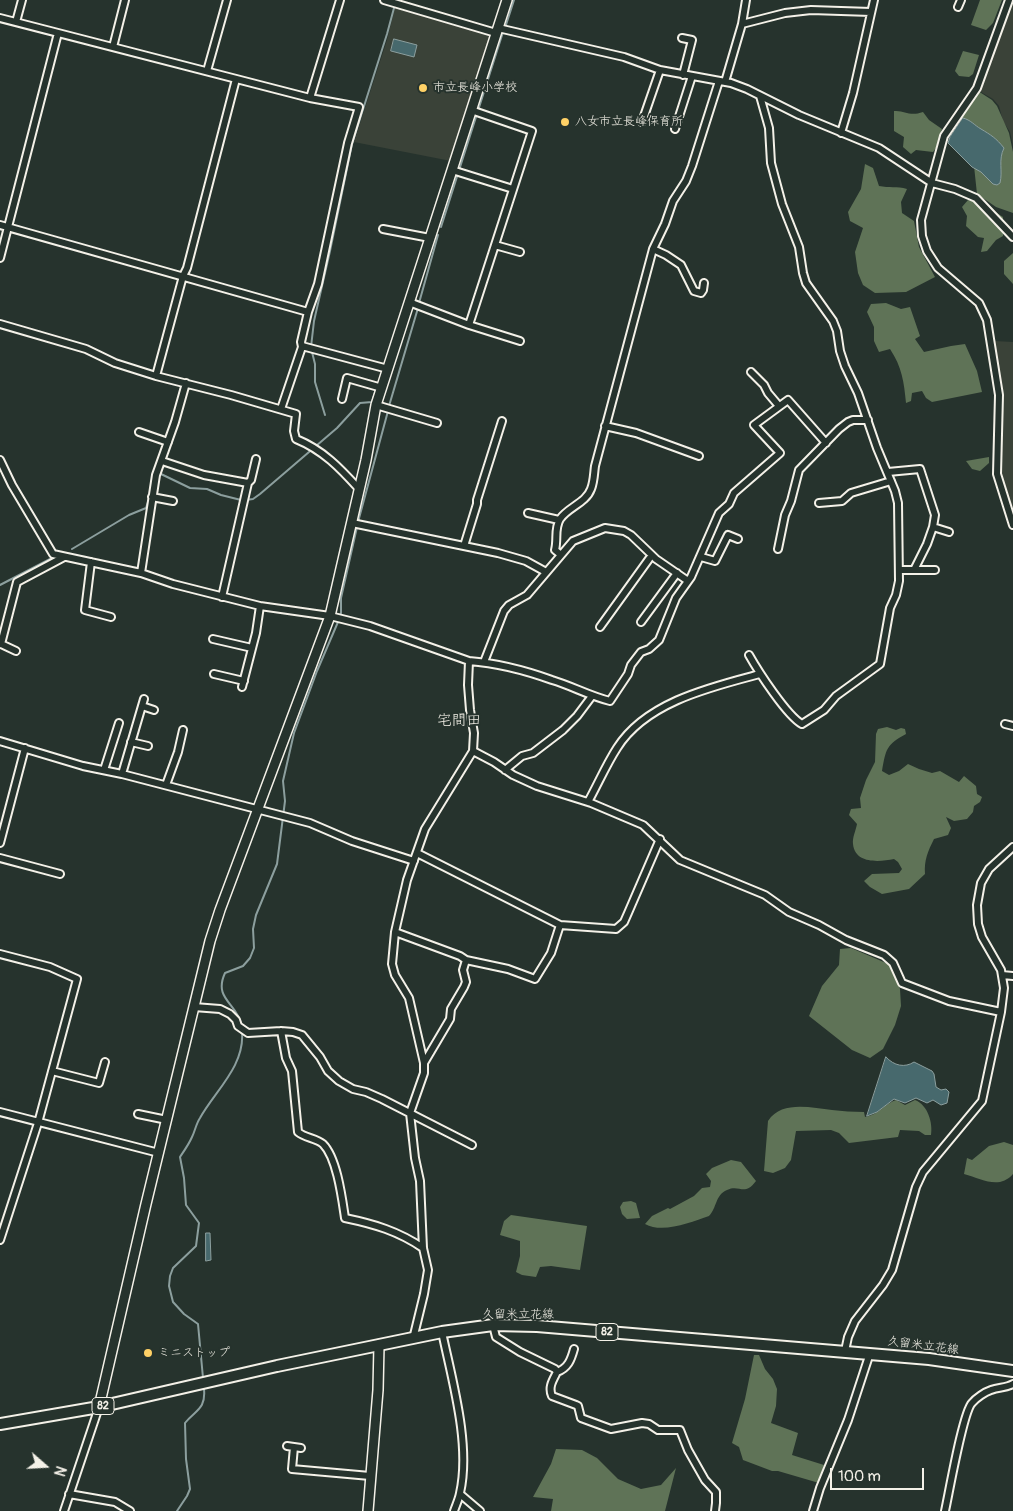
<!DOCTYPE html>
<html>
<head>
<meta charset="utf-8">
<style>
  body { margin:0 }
  #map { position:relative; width:1013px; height:1511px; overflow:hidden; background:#26332d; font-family:Pangolin,sans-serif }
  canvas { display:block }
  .north { position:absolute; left:20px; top:1441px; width:50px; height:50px; -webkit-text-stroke:4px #26332d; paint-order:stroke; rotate:109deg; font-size:14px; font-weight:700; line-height:20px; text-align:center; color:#f4f1e8 }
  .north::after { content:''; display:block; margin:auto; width:18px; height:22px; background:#f4f1e8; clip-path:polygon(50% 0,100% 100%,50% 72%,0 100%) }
  .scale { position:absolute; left:830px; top:1468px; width:94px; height:22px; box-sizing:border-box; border:2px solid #f4f1e8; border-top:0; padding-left:6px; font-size:15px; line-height:18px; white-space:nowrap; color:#f4f1e8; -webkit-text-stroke:4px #26332d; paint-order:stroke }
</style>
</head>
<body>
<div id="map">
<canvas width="1013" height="1511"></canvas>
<div class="north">N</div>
<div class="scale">100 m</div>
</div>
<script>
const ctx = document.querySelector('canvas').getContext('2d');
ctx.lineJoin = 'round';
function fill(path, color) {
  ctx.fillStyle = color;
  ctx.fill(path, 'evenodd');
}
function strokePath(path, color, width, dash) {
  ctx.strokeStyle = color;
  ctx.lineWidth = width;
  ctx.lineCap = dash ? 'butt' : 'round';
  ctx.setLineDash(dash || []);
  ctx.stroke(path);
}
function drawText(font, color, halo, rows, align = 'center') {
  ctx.font = font + ' Pangolin,"Klee One",sans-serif';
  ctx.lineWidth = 4;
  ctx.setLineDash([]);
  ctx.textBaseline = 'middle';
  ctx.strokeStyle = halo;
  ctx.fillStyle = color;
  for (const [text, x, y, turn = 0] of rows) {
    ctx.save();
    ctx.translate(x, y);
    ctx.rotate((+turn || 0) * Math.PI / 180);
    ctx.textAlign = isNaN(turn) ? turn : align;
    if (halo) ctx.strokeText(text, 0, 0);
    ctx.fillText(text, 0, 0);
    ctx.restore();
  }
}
fill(new Path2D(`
  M1011,2l2,1v142l-3,-13 -7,-11 -4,-15 -6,-7 -14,-8z
  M395,7l94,28 2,3 -40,123 -97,-19 33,-102z
  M994,341l19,1v173l-12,-37 1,-85z`), '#3a4238');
fill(new Path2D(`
  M980,0h22l-9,23 -7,7 -15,-5z
  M963,51l16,4 -6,19 -4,3 -10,-1 -4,-5z
  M978,91l14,9 5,6 12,27 4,19v61l-17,-6 -19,-13 -3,-28 -14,-44 3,-8z
  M894,111c11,-1 15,6 29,1l6,8 13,9 -6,19 -3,4 -17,-2 -5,4 -8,-7 1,-10 -10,-6z
  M865,164l8,4 6,18c10,2 18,0 28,3l-6,13 1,11 12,8 5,26 16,30 -29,15 -31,1 -12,-8 -5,-12 -3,-21 8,-24 -13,-7 -2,-9 13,-23z
  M968,200c13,1 24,10 35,17v19l-7,4 -9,11 -6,1 3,-14 -6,-1 -12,-11 1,-10 -5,-9z
  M1013,253v31l-9,-10v-13z
  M886,303l15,6 9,-2 10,29 -5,3 9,13 27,-6 14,-2 12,27 5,21 -50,10 -6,-4 -4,-7 -10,2 -1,8 -5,2c-2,-21 -4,-36 -16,-54l-11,3 -5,-11v-14l-7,-15 4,-8z
  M989,457v6l-9,8 -8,-2 -6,-8z
  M887,727l9,3 5,-2 4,1 1,5c-20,11 -20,15 -24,37l7,4 10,-4 9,-7 11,5 13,4 8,-2 19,11 5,-6 12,10 1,8 5,3 -2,5 -6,4 -1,6 -6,7 -13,2 -8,-4 5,11 -3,7 -14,4c-6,12 -10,21 -9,35l-16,15 -27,5 -12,-7 -6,-6 8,-7 27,-1 3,-4 -4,-7 -4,-3c-15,3 -39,5 -41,-15 -1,-6 3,-14 4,-20l-8,-9 2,-6 10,-1 -1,-10 6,-18 9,-18 1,-28 2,-5z
  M851,948l35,15 7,6 7,20 1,17 -6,19 -12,24 -13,9 -18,-8 -43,-34 13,-30 17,-21 1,-16z
  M896,1100l9,5 10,-5c13,5 18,23 16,35h-6l-6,-4 -19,-1 -2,7 -49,6 -10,-10 -8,-3 -35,1 -5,29 -6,8 -12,5 -9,-2 4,-50c14,-21 43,-13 64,-11 10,1 21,2 32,2l1,5c14,-2 19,-13 31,-17z
  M1004,1142l9,3v29c-14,16 -31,5 -49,0l3,-16 5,2 17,-14z
  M731,1160l10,2 15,19c-12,16 -16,3 -29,9 -12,5 -10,18 -18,26 -18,6 -46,18 -64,8l7,-8 16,-8 2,1 24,-13 8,-8 8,-1 1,-6 -5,-7 6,-6z
  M631,1201l5,2 4,15 -13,1 -5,-5 -2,-7 3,-5z
  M511,1215l76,11 -7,44 -29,-4 -11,1 -4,10 -14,-2 -6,-3 4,-16v-15l-20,-6 4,-14z
  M754,1355h5l6,14 8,10 4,10 -1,17 -5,17 27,10 -6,22 32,10 -5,18 -41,-12h-6l-29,-11 -4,-13 -7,-4 13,-44z
  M556,1449l26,1 15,8 21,21 23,10 20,-4 15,-17 -11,43h-114l2,-12 -20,-2 18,-33z`), '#5f7357');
const water = new Path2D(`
  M394,39l23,6 -3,12 -23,-6z
  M963,118c8,2 11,7 18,11 10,6 15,9 23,19 -6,12 -1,23 -4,35l-3,2 -4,-1 -12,-12 -9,-5 -24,-24 2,-6z
  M886,1057c8,9 19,11 28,5l18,9 2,3 2,13 5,3 5,-1 3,3 -2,11 -6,2 -8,-5 -6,3 -11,-5 -11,5 -11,-4 -17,13 -10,4z
  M206,1233h4l1,27 -5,1z`);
fill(water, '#47696d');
strokePath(water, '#8c9f9e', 1);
strokePath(new Path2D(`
  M505,28l9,-28
  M441,227l62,-195
  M419,303l19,-68
  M311,347l3,-26 16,-70 22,-107 35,-110 7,-26
  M312,352l3,12v18l10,33
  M389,406l29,-98
  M161,474l29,14 17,1 14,6 20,5
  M246,500l7,-1 7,-5 77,-66 23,-25 12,-1 3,-10
  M358,522l30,-111
  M72,549l57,-34 17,-7 3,-9
  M0,585l52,-27
  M241,1024c-4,-21 -28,-25 -16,-51l18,-7 7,-8 4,-10 -1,-19 3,-14 21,-51 8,-63 -2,-20 11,-48 23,-62 21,-49 3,-9v-15l16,-71
  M203,1378l-5,-54 -14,-10 -11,-12 -4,-16 1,-10 3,-8 23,-22 3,-23 -13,-18 -2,-27 -4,-21c4,-6 9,-13 12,-20 3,-6 4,-13 8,-19 15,-27 45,-52 42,-86
  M177,1511l10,-15 3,-7 -4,-30 -1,-36c10,-13 21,-13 19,-34`), '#8c9f9e', 2);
const street = new Path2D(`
  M384,0l112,33
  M1009,0l-32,88 -33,48 -23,84 1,16 5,15 11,17 41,35 8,17 12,75 -2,79 16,51
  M958,7l3,-7
  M0,18l310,80 49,9 -11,36 -30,141 -10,28 -7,30 1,5 -21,62
  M16,22l6,-22
  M742,24l43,-11 26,-3 60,2
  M498,28l126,29 36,13 71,13 16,6 52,26 80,33 53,35 23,6 21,9 37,39
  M682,38l10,2 -9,35
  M113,47l12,-47
  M207,71l20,-71
  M725,82l17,-58 4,-24
  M310,98l30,-98
  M642,122l18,-52
  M675,129l17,-53
  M841,133l12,-40 21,-93
  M452,170l61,19
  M0,225l308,87
  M383,229l47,9
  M495,245l25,7
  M653,249l13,6 15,10 13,26 7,2 2,-3 1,-7
  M0,258l58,-225
  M409,302l60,23 51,16
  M0,324l86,25 29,14 41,13 75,19 65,19 -2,17 2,8c27,11 44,29 63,50
  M469,325l63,-194 -61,-21
  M302,346l86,23
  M751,372l13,13 4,8 11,13
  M156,376l27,-100 4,-8 49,-189
  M342,399l5,-21 35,10
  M376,405l61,18
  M605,426l31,7 63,23
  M139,432l29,10
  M0,460l12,25 41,69 88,19 32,11 87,22 70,10 40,10 99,35c27,2 58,10 83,19 20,6 38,16 58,21l18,-27 3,-9 10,-13 8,-3 10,-9 17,-42 15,-21 28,-64 10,-9 5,-11 46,-40 -26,-28 34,-25 38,43
  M162,461l42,14 44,8 3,-3 5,-21
  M888,472l32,-3 15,46 -2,12 -6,17 -13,26h-14
  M152,497l21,4
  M819,503l23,-2 9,-8 40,-12
  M528,513l31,7
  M352,523l146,30 28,8 20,11
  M933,527l16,5
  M464,546l13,-42v-4l25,-79
  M778,549l7,-34 6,-14 8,-31 40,-41 9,-7 5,-2h15
  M561,555l-6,-5c3,-11 -1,-21 5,-31 8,-12 26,-16 31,-30 3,-7 3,-16 4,-23l58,-217 12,-25 8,-23 13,-20 6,-15 27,-85
  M701,557l14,4 13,-26 10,4
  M91,562l-6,48 26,7
  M914,570h21
  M141,573l15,-98 19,-53 11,-39
  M222,597l26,-114
  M641,622l36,-49
  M600,627l49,-68
  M213,639l39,9
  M0,643l1,1 16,-62 47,-25
  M1,644l15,7
  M749,655c9,16 38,61 53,69l22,-14 12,-14 44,-32 10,-56 6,-13 3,-14 -1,-78 -3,-12 -18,-43 -19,-55 -13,-27 -5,-15 -3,-20 -4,-10 -27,-38 -3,-10 -4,-26 -17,-43 -11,-41 -2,-35 -9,-32
  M484,662l20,-51 5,-6 18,-10 46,-54 32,-13 19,3 7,4 25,24 32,22
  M214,674l30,7
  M242,687l14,-54 4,-27
  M142,706l12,4
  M1005,724l8,2
  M0,741l83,25 39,8 188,49 42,18 62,20
  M131,742l17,4
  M473,751l21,11 19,13 24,11 54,17 52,22 37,35 85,35 24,17 30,13 27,15 38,15 9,8 9,20 47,18 52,11
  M104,770l15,-47
  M505,770l17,-14 11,-3 30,-23 14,-14 15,-20
  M122,774l22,-75
  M166,785l12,-33 5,-22
  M588,802c10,-18 18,-37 29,-54 29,-46 94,-61 143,-74
  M0,843l25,-95
  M417,853l143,72 56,4 8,-7 4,-9 32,-74
  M0,858l60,16
  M395,932l65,24 6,4 42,9 27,10 16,-26 9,-28
  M0,954l50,13 27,12 -39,144 -38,117
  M1002,975l11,1
  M194,1007l26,2 10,5 6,6 2,6 10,7 33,-2 12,1 9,3 18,22 8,14 11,10 14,8 13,3 16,7 90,46
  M281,1031l5,27 6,13 6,61c7,6 18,6 25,12 14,14 19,54 22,74 29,6 53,13 78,30
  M424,1063l26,-44 1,-10 13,-22 2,-5 -3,-12 3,-10
  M52,1071l47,12 6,-21
  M0,1112l159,41
  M138,1114l29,6
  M493,1325l3,12 24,15 35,17 2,3c-4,8 -9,15 -5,24l24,9 2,1 3,12 30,11 31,-6 7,1 9,6h22l8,20 17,30 11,12v11l-1,8
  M442,1332c10,48 29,113 18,161 -1,6 -4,12 -6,18
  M413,1339l11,-45 4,-24 -5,-22 -3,-67 -5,-23 -5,-45 14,-40v-10l-15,-65 -14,-23 -3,-11 3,-32 12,-52 18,-51 48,-78 1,-18 -4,-23 -2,-25 1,-24
  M845,1351l3,-14 7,-16 28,-36 9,-15 24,-83 7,-15 59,-71 19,-89 3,-24 -3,-18 -19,-33 -4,-13 -1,-19 4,-22 8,-14 24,-22
  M557,1372c11,-4 14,-12 17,-23
  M287,1446l14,2
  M294,1447l-2,22 78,7
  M69,1494l46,8 15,9
  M460,1494l20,17
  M64,1511l35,-104
  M813,1511l7,-23 28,-68 22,-67
  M945,1511c4,-18 18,-99 27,-108 4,-5 13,-11 19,-13 8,-3 15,-2 22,-6`);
const secondary = new Path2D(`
  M99,1407l47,-203 64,-263 10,-31 110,-294 36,-156 10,-55 131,-405
  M368,1511l10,-121 1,-45`);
const primary = new Path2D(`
  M0,1424l99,-17 178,-41 165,-34 51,-7 44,1 392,33 84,12`);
strokePath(street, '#f4f1e8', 10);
strokePath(secondary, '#f4f1e8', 12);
strokePath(primary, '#f4f1e8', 14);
strokePath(street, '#26332d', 6);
strokePath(secondary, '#26332d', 9);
strokePath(primary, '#26332d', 10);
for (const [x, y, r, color] of [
  [423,88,5,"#ffd166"],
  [565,122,5,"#ffd166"],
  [148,1353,5,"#ffd166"]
]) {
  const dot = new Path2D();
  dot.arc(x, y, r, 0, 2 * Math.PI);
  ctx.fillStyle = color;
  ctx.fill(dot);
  strokePath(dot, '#26332d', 2);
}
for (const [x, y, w] of [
  [607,1332,22],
  [103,1406,22]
]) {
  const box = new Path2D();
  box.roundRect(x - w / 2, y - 8.5, w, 17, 4);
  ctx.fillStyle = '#26332d';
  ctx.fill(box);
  strokePath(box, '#f4f1e8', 1);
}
drawText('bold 11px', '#f4f1e8', null, [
  ["82",607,1332],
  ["82",103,1406]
]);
drawText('12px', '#f4f1e8', '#26332d', [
  ["市立長峰小学校",433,88],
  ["八女市立長峰保育所",575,122],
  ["ミニストップ",158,1353]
], 'left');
drawText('12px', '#f4f1e8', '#26332d', [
  ["久留米立花線",518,1315],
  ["久留米立花線",923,1346,7]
]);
drawText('15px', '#f4f1e8', '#26332d', [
  ["宅間田",459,721]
]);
</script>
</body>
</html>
